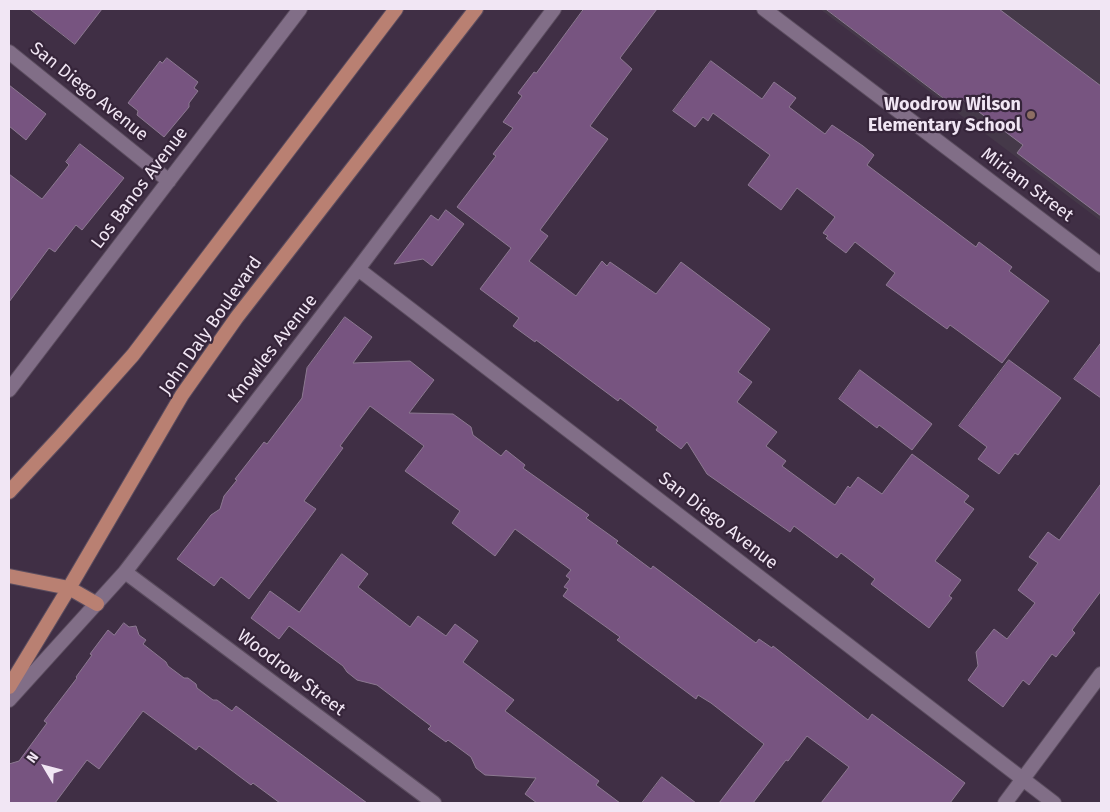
<!DOCTYPE html>
<html>
<head>
<meta charset="utf-8">
<style>
  body { margin:0 }
  #map { position:relative; width:1110px; height:812px; overflow:hidden; background:#402f45; font-family:"Fira Sans",sans-serif }
  canvas { display:block }
  .frame { position:absolute; inset:0; border:10px solid #f1e6f4; pointer-events:none }
  .north { position:absolute; left:20px; top:742px; width:50px; height:50px; -webkit-text-stroke:4px #36253a; paint-order:stroke; rotate:307deg; font-size:14px; font-weight:700; line-height:20px; text-align:center; color:#f1e6f4 }
  .north::after { content:''; display:block; margin:auto; width:18px; height:22px; background:#f1e6f4; clip-path:polygon(50% 0,100% 100%,50% 72%,0 100%) }
</style>
</head>
<body>
<div id="map">
<canvas width="1110" height="812"></canvas>
<div class="frame"></div>
<div class="north">N</div>
</div>
<script>
const ctx = document.querySelector('canvas').getContext('2d');
ctx.lineJoin = 'round';
function fill(path, color) {
  ctx.fillStyle = color;
  ctx.fill(path, 'evenodd');
}
function strokePath(path, color, width, dash) {
  ctx.strokeStyle = color;
  ctx.lineWidth = width;
  ctx.lineCap = dash ? 'butt' : 'round';
  ctx.setLineDash(dash || []);
  ctx.stroke(path);
}
function drawText(font, color, halo, rows, align = 'center') {
  ctx.font = font + ' "Fira Sans",sans-serif';
  ctx.lineWidth = 4.5;
  ctx.setLineDash([]);
  ctx.textBaseline = 'middle';
  ctx.strokeStyle = halo;
  ctx.fillStyle = color;
  for (const [text, x, y, turn = 0] of rows) {
    ctx.save();
    ctx.translate(x, y);
    ctx.rotate((+turn || 0) * Math.PI / 180);
    ctx.textAlign = isNaN(turn) ? turn : align;
    if (halo) ctx.strokeText(text, 0, 0);
    ctx.fillText(text, 0, 0);
    ctx.restore();
  }
}
fill(new Path2D(`
  M820,9h281v212z`), '#453949');
const building = new Path2D(`
  M30,9h72l-27,35z
  M584,9h73l-37,49 12,11 -42,57 18,13 -68,91 8,6 -19,25 47,35 26,-35 5,5 3,-4 46,32 25,-32 89,67 -32,43 14,10 -15,20 40,30 -11,14 20,15 -4,5 53,39 13,-19 2,2 8,-11 24,17 30,-40 57,42 -5,6 10,7 -39,52 26,19 -12,16 3,2 -23,30 -58,-44 4,-5 -34,-26 -4,5 -43,-32 -4,6 -83,-58 -20,-32 -6,7 -25,-19 2,-3 -38,-29 -2,3 -82,-61 -1,2 -22,-16 6,-8 -39,-29 31,-41 -54,-41 39,-51 -3,-2 20,-26 -10,-6 19,-26 -4,-3 16,-21 2,1z
  M826,9h173l102,77v130l-84,-63 6,-8 -60,-45 -6,8z
  M167,58l31,24 -4,6 4,3 -9,12v4l-25,30 -27,-22 1,-4 -10,-8 32,-42 2,2z
  M711,61l51,38 12,-17 22,16 -7,9 36,27 7,-9 31,21 11,9 -7,10 109,82 3,-5 33,25 -3,4 40,30 -47,62 -52,-38 -3,4 -61,-44 9,-12 -40,-31 -9,11 -20,-15 2,-2 -5,-3 12,-16 -38,-29 -16,22 -33,-25 22,-30 -57,-42 -5,8 -5,-4 -8,10 -22,-16z
  M9,85l37,29 -20,26 -17,-14z
  M80,144l44,34 -42,52 -6,-5 -21,27 -6,-4 -40,54v-128l33,25 27,-34 -3,-3z
  M446,210l18,14 -32,42 -9,-7 -29,5 37,-49 7,5z
  M345,317l27,20 -19,26 57,-2 24,19 -25,33 44,1 18,13 2,8 28,21 5,-6 19,15 -2,3 66,47 -3,3 32,23 -2,2 35,26 2,-3 103,77 3,-4 13,9 1,-2 95,74 4,-6 93,69 -15,20h-129l28,-36 -42,-31 -19,25 -2,-1 -33,43h-34l45,-59 -53,-41 -13,-8 -2,4 -79,-59 3,-3 -57,-41 5,-7 -4,-2 6,-8 -4,-3 5,-6 -56,-41 -20,27 -43,-33 8,-12 -55,-40 19,-25 -54,-40 -30,40 3,2 -39,53 12,8 -67,90 -28,-22 -7,9 -37,-27 34,-44 9,-6 4,-13 13,-16 -2,-1 29,-37 3,2 35,-46 5,-30z
  M1101,343v55l-27,-19z
  M1009,360l52,38 -43,57 -3,-2 -16,21 -21,-15 9,-12 -28,-21z
  M860,370l72,54 -20,26 -33,-25 -2,3 -38,-29z
  M1101,484v107l-29,39 3,3 -19,24 -4,-3 -23,31 -6,-5 -20,27 -35,-27 10,-14 -2,-14 18,-23 13,10 28,-36 -17,-13 20,-27 -9,-6 19,-25 11,8z
  M342,554l26,20 -10,13 52,40 8,-11 28,20 9,-12 23,17 -15,21 51,38 -9,11 94,70 -3,4 24,18h-83l-12,-9 11,-16 -51,-3 -9,-7 -5,-11 -23,-17 -2,2 -18,-13 3,-3 -54,-41 -20,-5 -10,-8 -4,-6 -54,-40 -10,13 -28,-21 19,-27 29,21z
  M124,623l5,4 7,-1 3,9 7,5 -3,4 23,18 2,4 16,12h4l8,6 1,4 16,12h4l15,11 4,-5 131,97h-87l-27,-20 -2,2 -52,-39 -3,4 -53,-39 -44,58 -12,-9 -32,43h-46v-39l10,-3 28,-38 -3,-2 33,-43 -1,-1 16,-22 -2,-1 18,-24 6,5z
  M662,777l34,26h-54z`);
fill(building, '#775480');
strokePath(building, '#8c7991', 1);
const minor = new Path2D(`
  M764,9l337,256
  M9,52l160,129
  M358,269l696,534
  M9,390l291,-381
  M125,572l309,231
  M9,700l116,-128 233,-303 196,-260
  M1005,803l96,-129`);
const primary = new Path2D(`
  M9,492l52,-56 72,-81 263,-346
  M9,576l60,12 28,16
  M9,687l60,-99 113,-193 55,-78 239,-308`);
strokePath(minor, '#5b4d5f', 16);
strokePath(primary, '#5b4d5f', 16);
strokePath(minor, '#816e87', 14);
strokePath(primary, '#b98072', 14);
for (const [x, y, r, color] of [
  [1031,115,5,"#8d6e63"]
]) {
  const dot = new Path2D();
  dot.arc(x, y, r, 0, 2 * Math.PI);
  ctx.fillStyle = color;
  ctx.fill(dot);
  strokePath(dot, '#36253a', 2);
}
drawText('18px', '#f1e6f4', '#36253a', [
  ["San Diego Avenue",89,92,39],
  ["Miriam Street",1027,185,37],
  ["Los Banos Avenue",140,188,-53],
  ["John Daly Boulevard",211,326,-55],
  ["Knowles Avenue",273,349,-52],
  ["San Diego Avenue",718,521,38],
  ["Woodrow Street",291,673,37]
]);
drawText('bold 18px', '#f1e6f4', '#36253a', [
  ["Woodrow Wilson",1021,105],
  ["Elementary School",1021,126]
], 'right');
</script>
</body>
</html>
